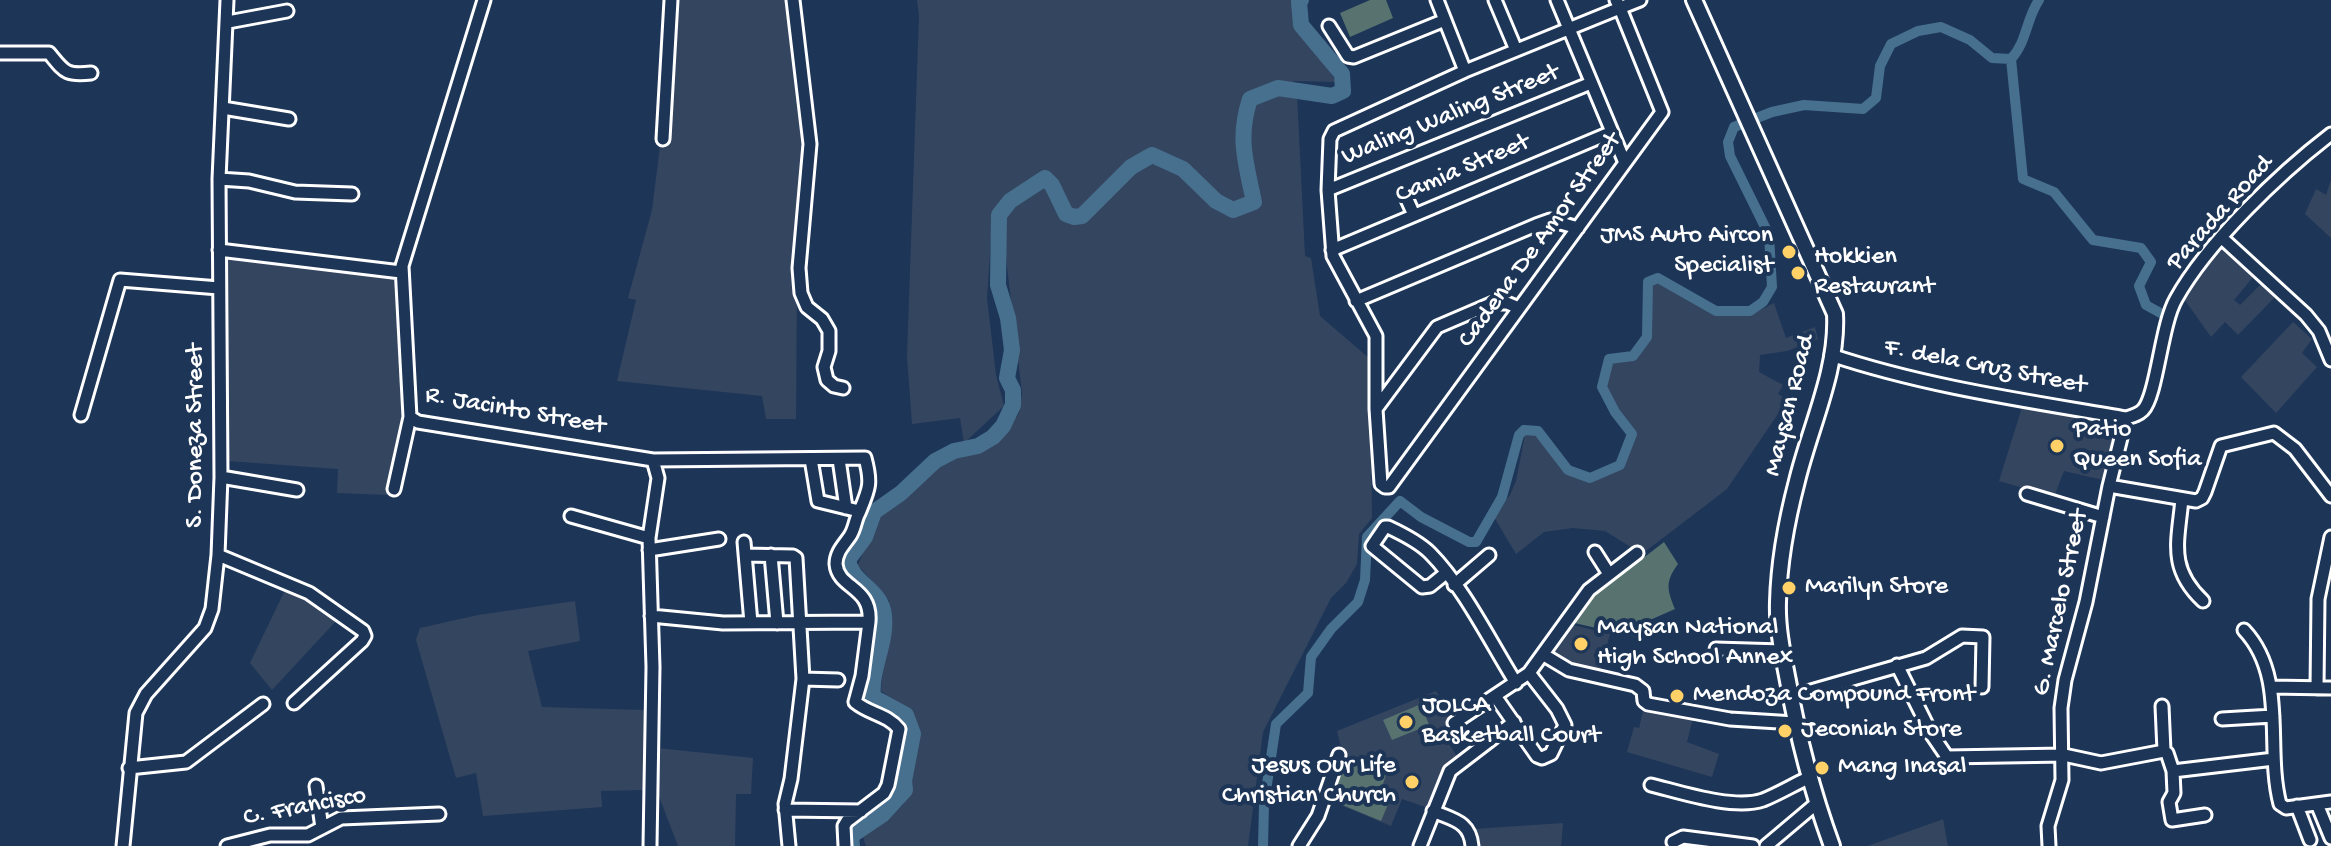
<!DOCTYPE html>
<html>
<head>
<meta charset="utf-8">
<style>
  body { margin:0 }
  canvas { display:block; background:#1d3557 }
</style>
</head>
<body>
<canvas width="2331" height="846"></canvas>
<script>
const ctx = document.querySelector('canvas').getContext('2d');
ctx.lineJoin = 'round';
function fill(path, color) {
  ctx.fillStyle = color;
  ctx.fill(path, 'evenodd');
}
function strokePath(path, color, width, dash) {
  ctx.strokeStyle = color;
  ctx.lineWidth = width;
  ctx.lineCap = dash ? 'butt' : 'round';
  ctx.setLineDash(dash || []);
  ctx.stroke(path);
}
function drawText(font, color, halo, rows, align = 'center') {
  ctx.font = font + ' "Gochi Hand",sans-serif';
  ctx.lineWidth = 8;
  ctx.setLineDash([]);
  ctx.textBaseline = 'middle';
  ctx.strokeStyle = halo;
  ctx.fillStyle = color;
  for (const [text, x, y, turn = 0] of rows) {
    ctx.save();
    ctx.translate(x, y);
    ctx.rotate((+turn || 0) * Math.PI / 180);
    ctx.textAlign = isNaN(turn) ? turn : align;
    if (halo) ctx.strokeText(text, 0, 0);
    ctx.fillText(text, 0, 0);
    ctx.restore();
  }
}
fill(new Path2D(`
  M679,0h107l19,145 -8,134 -1,140h-30l-4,-23 -145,-15 19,-81 -8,-2 24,-88 8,-64 10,-4z
  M917,0h378l2,27 40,55 -44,-1 4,13 8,162 6,2 9,58 50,43 2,159 -13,16 -2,30 -11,19 -15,15 -68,134 -15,114h-382l-3,-9 40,-32 14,-63 -2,-26 -34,-25 8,-90 -31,-36 20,-52 40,-28 17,-21 25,-11 29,-7 29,-31 4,-22 -21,-177 -8,-5 -6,87 9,77 8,31 -40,37 -4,-25 -48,6 -5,-68 12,-340z
  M2331,180v58l-26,-24 11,-25 10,6z
  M2220,248l34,28 -20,24 6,5 23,-23 13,14 -38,39 -13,-13 -14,15 -29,-41z
  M226,254l169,20 7,84v57l-12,80 -53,-2 1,-24 -110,-8 -4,-107z
  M1658,280l55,34 41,-1 20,-10 12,35 29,-11 3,12 -31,12 -27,4 -1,17 24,13 -5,9 9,5 -5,9 -55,81 -85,65 -37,-23 -32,-3 -29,4 -28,22 -22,-37 16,-22 6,-14 9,-46 12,-2 29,39 24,8 33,-15 12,-32 -18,-23 -13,-23 6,-26 24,-3 15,-21 1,-53z
  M2293,322l19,17 -10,14 15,14 -41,46 -35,-36z
  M2023,404l91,16 2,5 -13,55 -39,-9 -10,26 -55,-16z
  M286,588l18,8 33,24 -65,70 -22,-27z
  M575,601l5,40 -52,10 14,56 102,3v80l-43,1 1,16 -119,9 -7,-43 -20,5 -40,-138 4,-12 58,-13z
  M1569,624l41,10 -11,41 -30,-6 -22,-14z
  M1436,691l20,37 -12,8 14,22 -11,8 -16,43 -29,-10 -11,27 -65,-27 16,-48 -5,-20z
  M1644,707l49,11 -6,24 32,12 -7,23 -85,-25 7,-25 5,1z
  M657,748l96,10 -2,36h-15l-1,52h-57l-20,-52z
  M1943,819l5,27h-81l74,-26z
  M1563,823l-2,23h-87v-17z`), '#34455f');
fill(new Path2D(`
  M1370,0h16l7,18 -43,19 -10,-24z
  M1664,542l14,22c-13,18 -11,25 -3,45l-25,11 -5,19 -75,-17 20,-30 47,-36 5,3z
  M1421,704l8,21 -37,15 -9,-20z
  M1342,759l47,6 -8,26 11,4 -11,26 -53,-22z`), '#57726f');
strokePath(new Path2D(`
  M2011,59l12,120 31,13 39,48 48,8 10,14 -12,24 7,19 18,10
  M1263,846l1,-42 12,-80 32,-31 3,-36 20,-28 27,-27 7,-22 2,-43 33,-36 21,16 48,25h7l26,-45 17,-62 5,-5 14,1 30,39 22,8 30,-13 12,-31 -17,-22 -13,-25 7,-28 24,-3 14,-19 1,-55 10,-4 58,33h34l13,-9 9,-15 -3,-52 -39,-79 -2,-14 6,-15 38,-15 32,-7 59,4 13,-11 4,-32 11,-22 27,-13 23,-4 29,13 22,18 19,1c16,-17 15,-40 28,-59`), '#47708f', 10);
strokePath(new Path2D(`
  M852,846l-1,-10 31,-21 23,-25 -1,-9 9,-47 -7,-19 -33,-18c-3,-27 14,-54 11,-81 -2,-27 -32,-32 -36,-56l17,-23 9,-25 27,-19 34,-32 19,-10 24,-5 15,-9 10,-11 10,-21v-15l-6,-12 5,-28 -4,-32 -10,-33 1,-70 11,-14 35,-23 7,7 14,29 8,3 8,-1 49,-49 21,-12 31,14 33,32 17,9 21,-8c-8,-39 -17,-64 -4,-103l28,-11 54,8 11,-5 -1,-17 -41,-49 -2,-23 2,-2`), '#47708f', 16);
const minor = new Path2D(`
  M793,0l17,144 -11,124 2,25 6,14 15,12 7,12v20l-5,16 3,13 7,6 9,2
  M1437,0l28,71
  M1495,0l21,50
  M1557,0l68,163
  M1616,0l4,8 42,104 -273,375h-4l-4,-3 -5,-75v-73l-43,-80 -5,-66 2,-51 4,-8 131,-60 155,-63 20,-8
  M228,22l59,-11
  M1329,26l19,30 6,1 91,-37
  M0,53h49c15,18 16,23 42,20
  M223,108l66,11
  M663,139l8,-139
  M219,179l30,2 46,11 57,2
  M1328,190l263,-107
  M1405,195l9,20
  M2222,238l84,77 13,16 12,29
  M219,250l182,22
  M1332,250l280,-118
  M1356,301l180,-76 14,-5 28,8
  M1831,355c96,32 197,46 295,63 7,-2 12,-3 17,-8 14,-15 18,-85 33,-111 31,-56 104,-126 155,-165
  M1376,409l61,-82 56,-24h14l12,5
  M81,415l39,-135 99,8
  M410,417l8,5 235,38 212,-2c7,26 4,31 -6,55 -4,7 -4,16 -9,23 -6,9 -14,16 -14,28 2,25 36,22 33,58
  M811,459l7,42 41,10
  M839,459l7,49
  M221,477l76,13
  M2109,486l87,15 6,-3 3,-6 16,-46 53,-13 21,16 36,47
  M394,489l16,-72 -8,-151 82,-266
  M2027,494l76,23
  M2182,499c-4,43 -14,69 21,102
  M571,516l78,22
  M744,542l7,81
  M649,550l70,-11
  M1595,552l14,22
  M218,555l91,38 54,38 2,5 -3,5 -68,62
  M745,555l48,1 3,2 7,121 -12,100 -6,25 4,42
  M771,555l6,68
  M1446,573l-16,13 -8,1 -50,-41 13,-19h3c15,7 31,15 42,26 33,33 61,90 86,130
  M1454,585l35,-30
  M651,616l72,7 146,-1 -7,54 -7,26c14,12 32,12 44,27l-11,56 -4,8 -37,28 -3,5 1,20
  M2244,630c44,47 21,117 36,174l6,4 45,-6
  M1716,649l66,2
  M1544,655l25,15 66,15 8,6 1,10 4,3 82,15 65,4
  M1897,665l35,70 15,22 117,-2 37,8 63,-12
  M803,679l35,1
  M2270,687l61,1
  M2317,688l1,-89 13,-62
  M1495,696l42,60 5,2 9,-4 14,-29 -8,-16 -28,-36
  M1790,697l136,-39 36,-22 21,1 -1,50
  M2162,706l2,45 3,2 6,18 101,-12
  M2222,719l51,-3
  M1454,723l75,-50 60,-83 48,-37
  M129,768l57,-6 77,-58
  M2173,771l1,22 -5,9 3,18 33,-5
  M1651,785c29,7 82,25 112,15 15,-6 30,-15 45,-22
  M316,786l6,42
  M2317,804l14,34
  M2297,806l13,34
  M785,810l76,1
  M1433,811c20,9 37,10 39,35
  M1673,842l10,-5 70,9
  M123,846l13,-133 10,-19 59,-66 7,-19 6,-54 3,-78 -2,-298 8,-179
  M227,846l43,-11h38l33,-17 98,-4
  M650,846l3,-179 -4,-129 9,-60 -5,-18
  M1299,846l19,-30 21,-61
  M1420,846l30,-75 64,-49
  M1766,846l51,-43
  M2049,846l-1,-20 14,-46 -1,-72 4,-28 21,-78 23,-116 17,-68`);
const major = new Path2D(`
  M1694,0l141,314c3,56 -25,113 -38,167 -10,38 -18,81 -19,121 -1,26 5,53 10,79 10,57 24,110 44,165`);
strokePath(minor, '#fff', 17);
strokePath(major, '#fff', 20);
strokePath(minor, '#1d3557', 11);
strokePath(major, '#1d3557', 14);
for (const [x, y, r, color] of [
  [1789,252,8,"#ffd166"],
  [1798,273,8,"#ffd166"],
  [2057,446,8,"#ffd166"],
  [1789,588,8,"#ffd166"],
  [1581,644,8,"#ffd166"],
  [1677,696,8,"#ffd166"],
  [1406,722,8,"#ffd166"],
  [1785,731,8,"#ffd166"],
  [1822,768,8,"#ffd166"],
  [1412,782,8,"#ffd166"]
]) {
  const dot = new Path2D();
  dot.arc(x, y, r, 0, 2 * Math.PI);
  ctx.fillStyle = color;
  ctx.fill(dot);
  strokePath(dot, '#1d3557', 3);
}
drawText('26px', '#fff', '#1d3557', [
  ["Waling Waling Street",1451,116,-22],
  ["Camia Street",1463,170,-23],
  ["Parada Road",2221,214,-48],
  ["Cadena De Amor Street",1541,241,-54],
  ["F. dela Cruz Street",1985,368,11],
  ["Maysan Road",1791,406,-76],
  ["R. Jacinto Street",515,412,10],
  ["S. Doneza Street",197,436,-90],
  ["G. Marcelo Street",2062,603,-78],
  ["C. Francisco",305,808,-11]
]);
drawText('26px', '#fff', '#1d3557', [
  ["JMS Auto Aircon",1773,237,"right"],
  ["Specialist",1773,267,"right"],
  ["Hokkien",1814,258],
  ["Restaurant",1814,288],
  ["Patio",2073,431],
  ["Queen Sofia",2073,461],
  ["Marilyn Store",1805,588],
  ["Maysan National",1597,629],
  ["High School Annex",1597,659],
  ["Mendoza Compound Front",1693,696],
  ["JOLCA",1422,707],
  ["Basketball Court",1422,737],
  ["Jeconiah Store",1801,731],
  ["Jesus Our Life",1396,767,"right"],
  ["Christian Church",1396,797,"right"],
  ["Mang Inasal",1838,768]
], 'left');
</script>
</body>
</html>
